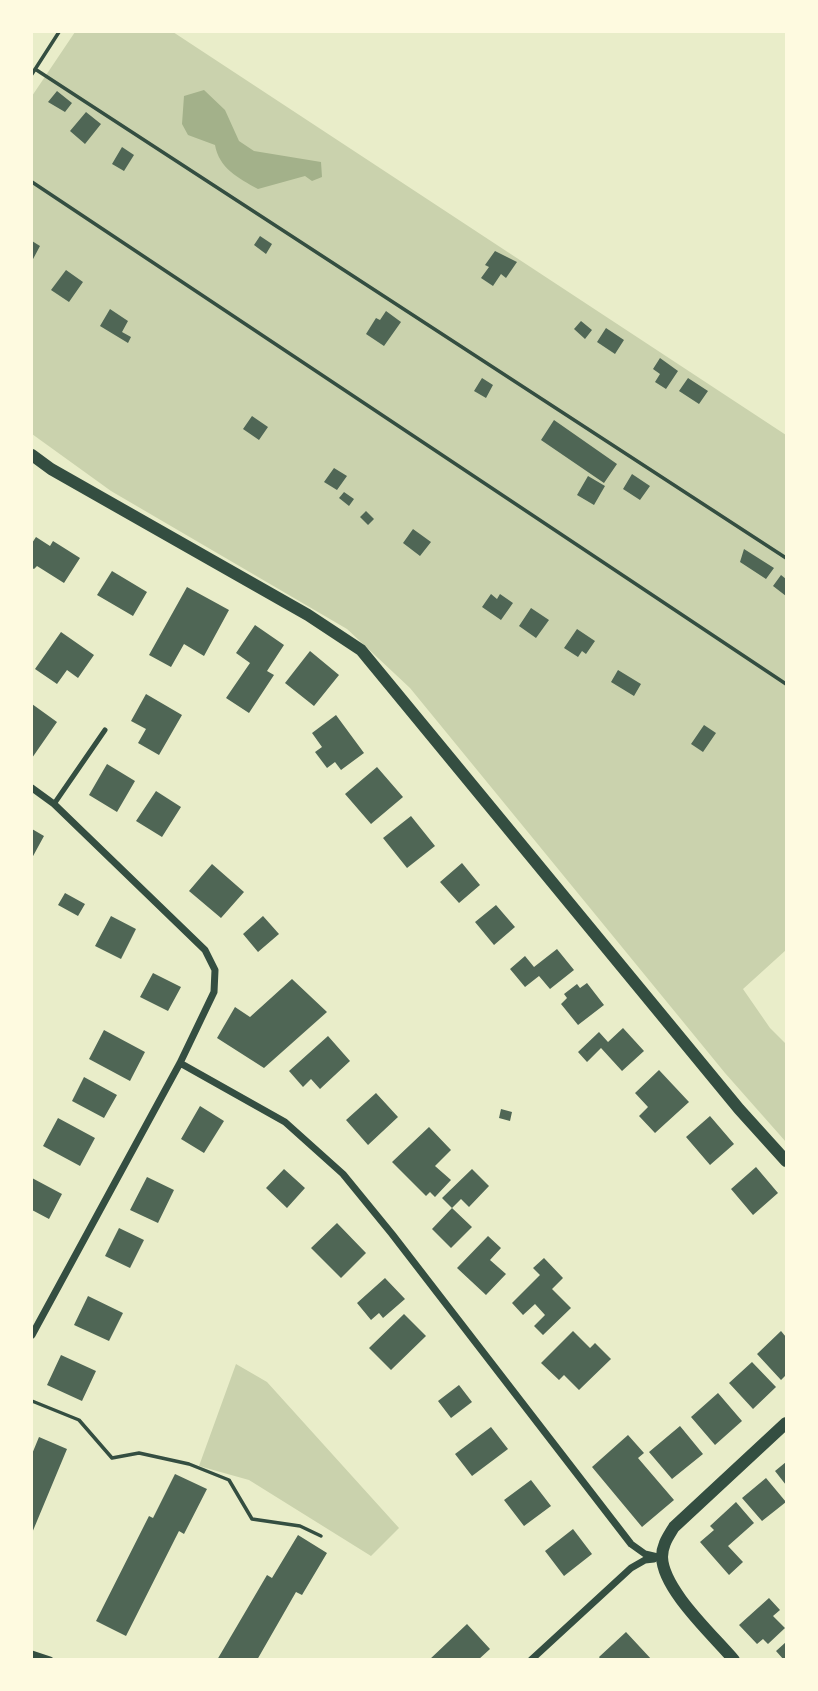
<!DOCTYPE html>
<html>
<head>
<meta charset="utf-8">
<style>
  body { margin:0 }
  #map { position:relative; width:818px; height:1691px; overflow:hidden; background:#e9edc9; font-family:"IBM Plex Sans",sans-serif }
  canvas { display:block }
  .frame { position:absolute; inset:0; border:33px solid #fefae0; pointer-events:none }
</style>
</head>
<body>
<div id="map">
<canvas width="818" height="1691"></canvas>
<div class="frame"></div>
</div>
<script>
const ctx = document.querySelector('canvas').getContext('2d');
ctx.lineJoin = 'round';
function fill(path, color) {
  ctx.fillStyle = color;
  ctx.fill(path, 'evenodd');
}
function strokePath(path, color, width, dash) {
  ctx.strokeStyle = color;
  ctx.lineWidth = width;
  ctx.lineCap = dash ? 'butt' : 'round';
  ctx.setLineDash(dash || []);
  ctx.stroke(path);
}
fill(new Path2D(`
  M75,32h98l613,403v515l-43,39 27,39 16,16v98l-61,-69 -315,-385 -63,-59 -236,-138 -79,-57v-338z
  M236,1364l31,18 132,146 -28,28 -122,-76 -50,-14z`), '#cad2ad');
fill(new Path2D(`
  M204,90l21,20 14,31 15,10 67,11 1,15 -10,4 -7,-5 -47,13c-20,-11 -39,-21 -43,-44l-27,-10 -6,-11 2,-28z`), '#a3b18a');
fill(new Path2D(`
  M57,91l15,12 -7,9 -17,-10z
  M86,112l15,12 -16,20 -15,-13z
  M122,147l12,8 -10,16 -12,-7z
  M260,236l12,8 -6,10 -12,-9z
  M32,241l8,5 -8,15z
  M495,251l22,11 -11,16 -5,-4 -8,12 -12,-8 8,-11 -4,-2z
  M66,270l17,12 -14,20 -18,-12z
  M110,309l18,12 -6,11 9,5 -3,6 -28,-17z
  M386,311l15,11 -17,24 -18,-12 10,-16 4,2z
  M581,321l11,9 -7,9 -11,-10z
  M606,328l18,12 -9,14 -18,-12z
  M660,358l18,13 -12,18 -11,-7 5,-8 -7,-5z
  M482,378l11,7 -7,13 -12,-7z
  M688,378l20,13 -9,13 -20,-13z
  M252,416l16,11 -9,13 -16,-11z
  M554,420l63,44 -13,19 -63,-43z
  M334,468l13,8 -10,14 -13,-8z
  M632,474l18,12 -10,14 -17,-11z
  M588,476l17,10 -11,19 -17,-10z
  M344,492l10,7 -5,7 -10,-8z
  M366,511l8,8 -6,6 -8,-8z
  M413,529l18,13 -11,14 -17,-13z
  M36,537l14,9 3,-5 27,17 -16,25 -27,-17 -3,3 -2,-1v-25z
  M744,549l30,19 -8,11 -26,-17z
  M112,571l35,21 -14,24 -36,-21z
  M781,575l5,4v17l-13,-10z
  M187,587l42,23 -25,46 -20,-12 -13,23 -22,-12z
  M491,594l6,5 3,-5 13,9 -12,17 -19,-13z
  M531,608l18,12 -13,18 -17,-12z
  M255,625l29,20 -17,26 7,4 -25,38 -23,-15 24,-35 -14,-10z
  M577,629l18,12 -9,13 -4,-3 -4,6 -14,-9z
  M61,632l33,23 -16,23 -11,-8 -10,14 -22,-15z
  M310,651l29,24 -25,31 -29,-23z
  M618,670l23,14 -7,12 -23,-14z
  M146,694l36,21 -23,40 -21,-12 8,-14 -15,-8z
  M32,704l25,18 -25,36z
  M336,715l28,38 -23,17 -6,-8 -8,6 -12,-16 7,-5 -10,-14z
  M704,725l12,8 -13,19 -12,-8z
  M107,764l28,17 -18,31 -28,-17z
  M377,767l26,30 -32,27 -26,-30z
  M156,791l25,16 -19,30 -26,-16z
  M411,816l24,30 -28,22 -24,-30z
  M32,829l12,7 -12,22z
  M462,863l18,22 -21,18 -19,-21z
  M212,864l32,28 -23,26 -32,-27z
  M65,893l20,11 -7,12 -20,-11z
  M496,905l19,22 -21,18 -19,-23z
  M111,916l25,13 -15,30 -26,-13z
  M263,916l16,18 -21,18 -15,-18z
  M557,949l17,21 -24,19 -11,-13 -14,11 -15,-18 15,-13 9,11z
  M153,973l28,14 -13,24 -28,-14z
  M292,979l35,33 -63,56 -47,-30 18,-31 15,10z
  M587,983l17,22 -26,20 -17,-21 6,-6 -3,-4 13,-10 3,4z
  M623,1028l21,23 -22,20 -21,-23 -14,14 -9,-10 21,-20 9,10z
  M104,1030l41,22 -15,29 -41,-22z
  M328,1036l22,25 -30,28 -9,-10 -8,8 -14,-16z
  M659,1070l30,32 -34,31 -16,-17 9,-9 -13,-14z
  M84,1077l33,18 -13,23 -32,-17z
  M376,1093l22,24 -30,28 -22,-25z
  M200,1106l24,15 -20,32 -23,-14z
  M501,1109l11,3 -2,9 -11,-3z
  M710,1116l24,28 -24,21 -24,-28z
  M58,1118l37,20 -15,28 -37,-20z
  M429,1127l22,23 -16,16 16,14 -16,17 -5,-5 -4,4 -34,-34z
  M756,1167l22,26 -25,22 -22,-26z
  M284,1169l21,19 -18,20 -21,-20z
  M472,1169l17,17 -20,21 -8,-8 -9,9 -10,-10z
  M147,1177l27,13 -16,33 -28,-13z
  M32,1178l30,16 -13,25 -17,-9z
  M452,1208l20,19 -21,21 -19,-19z
  M337,1223l29,30 -25,25 -30,-30z
  M119,1228l25,12 -14,28 -25,-12z
  M488,1236l13,12 -11,12 16,14 -20,21 -29,-27z
  M544,1258l19,20 -11,11 19,19 -28,27 -9,-9 11,-11 -10,-11 -12,11 -11,-12 28,-28 -7,-7z
  M385,1278l20,21 -22,19 -4,-5 -8,7 -14,-17z
  M88,1296l35,17 -14,28 -35,-16z
  M404,1314l22,22 -35,34 -22,-22z
  M573,1331l17,17 5,-5 16,16 -32,31 -15,-15 -5,5 -18,-17z
  M781,1331l5,6v38l-5,5 -24,-26z
  M61,1355l35,16 -14,30 -35,-16z
  M752,1362l24,25 -23,22 -24,-26z
  M459,1385l13,17 -21,16 -13,-17z
  M718,1393l24,28 -27,24 -24,-28z
  M680,1426l23,28 -31,25 -23,-27z
  M491,1427l17,22 -36,27 -17,-22z
  M628,1435l16,18 -6,5 36,42 -32,27 -50,-60z
  M39,1437l28,12 -35,84v-79z
  M786,1462v23l-11,-14z
  M175,1474l32,15 -23,45 -5,-3 -53,105 -30,-15 53,-105 4,2z
  M766,1478l20,24 -24,19 -20,-23z
  M531,1480l20,26 -27,20 -20,-26z
  M736,1502l18,21 -26,23 15,16 -14,13 -29,-33 14,-12 -4,-4z
  M573,1529l19,25 -28,22 -19,-25z
  M298,1535l29,18 -25,42 -6,-3 -39,68h-40l50,-85 5,3z
  M769,1598l11,12 -7,6 12,12 -17,16 -5,-5 -6,5 -18,-19z
  M467,1624l23,25 -12,11h-49z
  M626,1632l26,28h-51l-2,-3z
  M786,1642v18h-2l-8,-9z`), '#4f6655');
strokePath(new Path2D(`
  M35,69l751,489
  M32,74l27,-42
  M32,182l754,502
  M32,1401l47,19 33,38 27,-5 50,11 40,16 23,39 48,7 21,10`), '#344e41', 3.5);
strokePath(new Path2D(`
  M54,804l51,-74`), '#344e41', 5);
strokePath(new Path2D(`
  M32,788l22,16 151,146 10,20 -1,22 -34,71 -148,272
  M180,1063l105,59 58,52 49,60 239,310 14,10 17,4
  M32,1654l18,6
  M531,1660l100,-92 14,-8 9,-1`), '#344e41', 7);
strokePath(new Path2D(`
  M32,455l19,14 257,146 53,35 378,459 47,52
  M734,1660c-21,-25 -71,-70 -72,-103 0,-12 6,-20 12,-30l112,-104`), '#344e41', 12);
</script>
</body>
</html>
